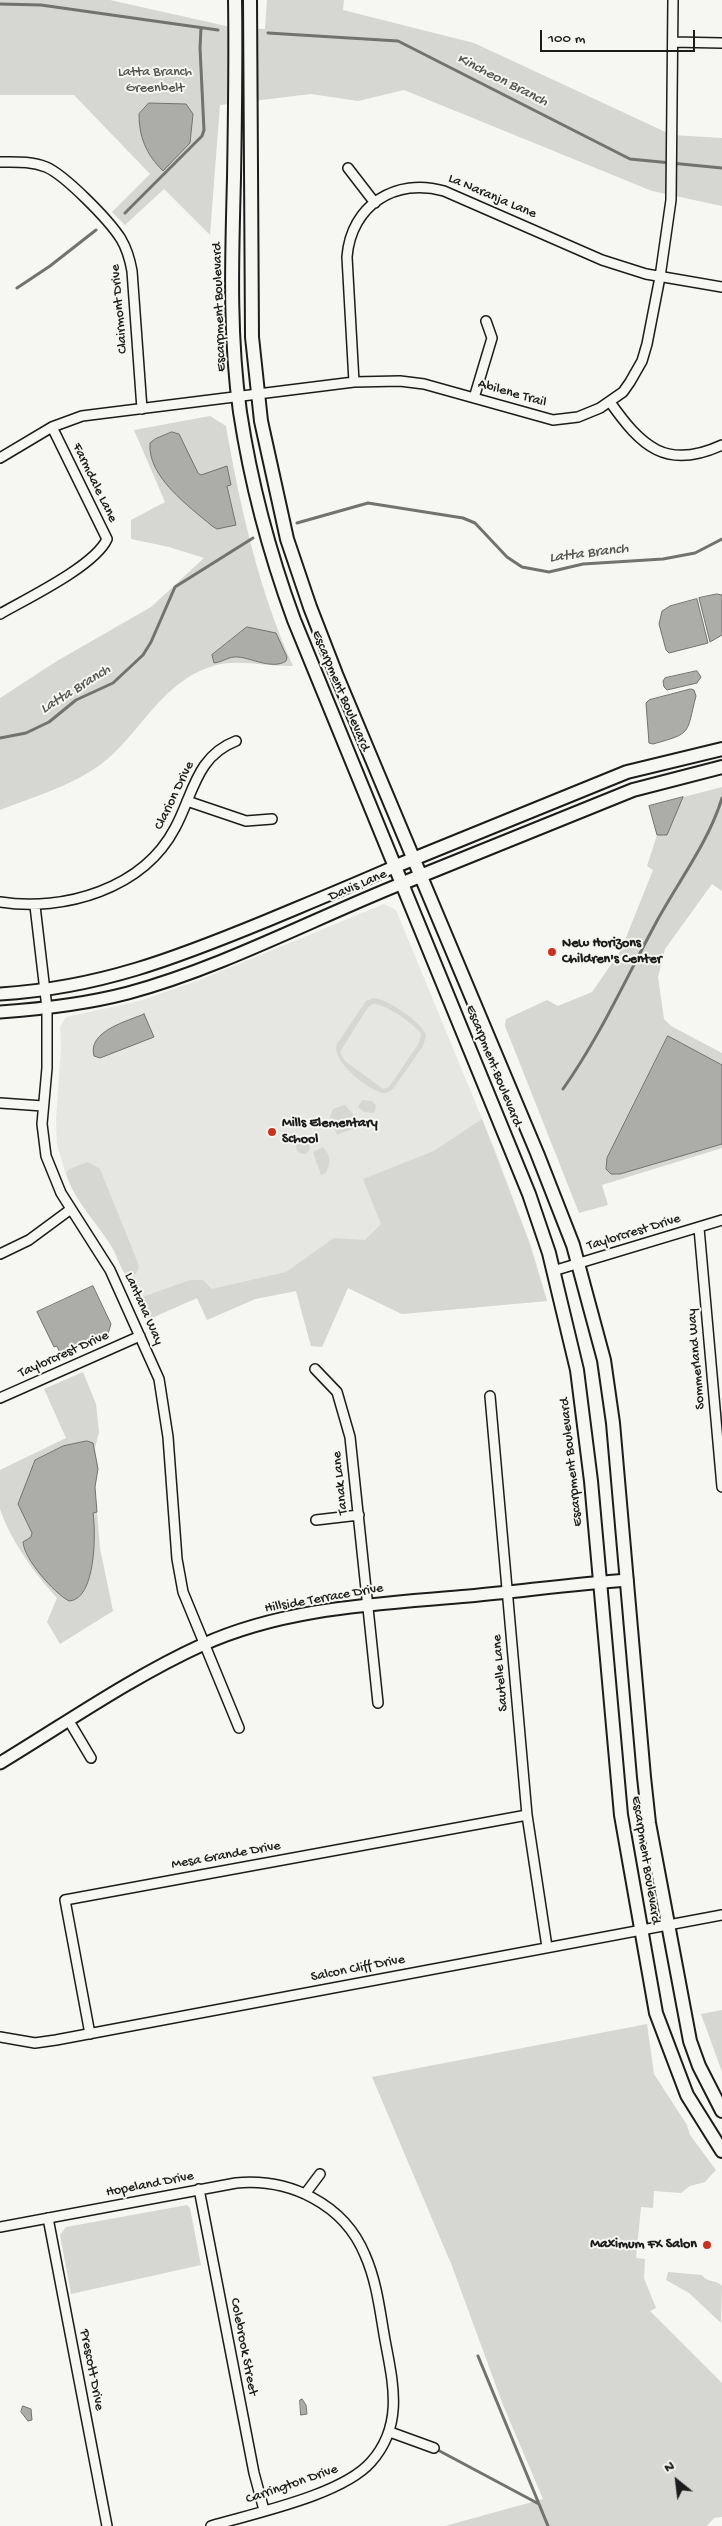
<!DOCTYPE html>
<html>
<head>
<meta charset="utf-8">
<style>
  body { margin:0 }
  #map { position:relative; width:722px; height:2526px; overflow:hidden; background:#f6f6f2; font-family:"Gochi Hand",sans-serif }
  canvas { display:block }
  .north { position:absolute; left:652px; top:2456px; width:50px; height:50px; -webkit-text-stroke:4px #f6f6f2; paint-order:stroke; rotate:331deg; font-size:14px; font-weight:700; line-height:20px; text-align:center; color:#1c1c1c }
  .north::after { content:''; display:block; margin:auto; width:18px; height:22px; background:#1c1c1c; clip-path:polygon(50% 0,100% 100%,50% 72%,0 100%) }
  .scale { position:absolute; left:540px; top:30px; width:155px; height:22px; box-sizing:border-box; border:2px solid #1c1c1c; border-top:0; padding-left:6px; font-size:15px; line-height:18px; white-space:nowrap; color:#1c1c1c; -webkit-text-stroke:4px #f6f6f2; paint-order:stroke }
</style>
</head>
<body>
<div id="map">
<canvas width="722" height="2526"></canvas>
<div class="north">N</div>
<div class="scale">100 m</div>
</div>
<script>
const ctx = document.querySelector('canvas').getContext('2d');
ctx.lineJoin = 'round';
function fill(path, color) {
  ctx.fillStyle = color;
  ctx.fill(path, 'evenodd');
}
function strokePath(path, color, width, dash) {
  ctx.strokeStyle = color;
  ctx.lineWidth = width;
  ctx.lineCap = dash ? 'butt' : 'round';
  ctx.setLineDash(dash || []);
  ctx.stroke(path);
}
function drawText(font, color, halo, rows, align = 'center') {
  ctx.font = font + ' "Gochi Hand",sans-serif';
  ctx.lineWidth = 4;
  ctx.setLineDash([]);
  ctx.textBaseline = 'middle';
  ctx.strokeStyle = halo;
  ctx.fillStyle = color;
  for (const [text, x, y, turn = 0] of rows) {
    ctx.save();
    ctx.translate(x, y);
    ctx.rotate((+turn || 0) * Math.PI / 180);
    ctx.textAlign = isNaN(turn) ? turn : align;
    if (halo) ctx.strokeText(text, 0, 0);
    ctx.fillText(text, 0, 0);
    ctx.restore();
  }
}
fill(new Path2D(`
  M384,904l12,6 101,245 33,89 17,57 -145,13 -54,-26 -26,59 -11,-1 -15,-55 -41,8 -48,21 -10,-22 -50,22 -36,-74 -33,-48 -12,-23 -9,-31 -1,-25 5,-71 -1,-21 6,-10 73,-16 58,-20z`), '#e6e6e2');
fill(new Path2D(`
  M0,0h110l125,28 30,1 2,-29h77l-1,10 131,33 198,92 50,3v68l-70,-15 -248,-101 -46,11 -47,-7 -91,11 -10,130 -46,-46 -39,36 -13,-13 38,-38 -76,-79h-74z
  M210,416l16,10c14,81 33,165 67,240 -29,1 -58,-9 -86,2 -43,16 -63,57 -95,87 -30,28 -74,40 -112,55v-112l57,-37 94,-54 53,-49 -35,-11 -38,-8v-19l34,-18 -31,-72z
  M722,787v104l-10,-7 -47,65 -7,28 6,42 7,7 51,27v95l-120,37 6,20 -29,8 -74,-187 1,-7 41,-19 11,6 34,-14 29,-42 32,-80 -6,-4 10,-31 -8,-29z
  M374,998c13,1 50,25 52,38l-3,10 -30,43 -7,4c-14,1 -56,-32 -49,-49l29,-43zM373,1004c11,-1 42,20 48,30l-2,9 -30,44 -6,2 -38,-28 -5,-9 28,-45z
  M362,1100l10,1 4,5 -2,7 -10,-1 -6,-5z
  M345,1105l13,15 -3,8 -18,7 -7,-18 3,-8z
  M482,1119l48,125 17,57 -145,13 -54,-26 -26,59 -11,-1 -15,-55 -41,8 -48,21 -10,-22 -50,22 -10,-21 53,-19h13l9,9 74,-17 48,-34 31,2 16,-16 -18,-45 71,-28z
  M296 1147a7 7 0 1 1 14 0a7 7 0 1 1-14 0Z
  M323,1147c8,9 8,14 3,26l-5,2 -8,-23z
  M88,1162l12,7 38,94c2,7 -2,13 -9,14 -9,-6 -10,-18 -15,-27 -15,-26 -40,-48 -48,-77l3,-4z
  M83,1372l13,32 3,28 -4,16 3,21 -3,18 5,61 13,63 -53,33 -13,-22 10,-24c-21,-23 -47,-58 -57,-89 0,-11 0,-27 0,-39l66,-32 -22,-49z
  M722,2010v62l-21,-58z
  M647,2024l7,50 33,51 3,10 26,35 -11,12 -15,4 -9,7 -27,-2 -1,17 -12,-1 -5,51 9,1 -1,19 12,30 -6,3 72,72v134l-8,1 -7,8h-262l98,-27 -40,-94 -51,-139 -80,-189z
  M187,2205l3,3 11,57 -130,29 -11,-59 6,-8z
  M668,2272l34,3c5,8 14,4 20,11l-1,37 -32,-30 -23,-13z`), '#d6d6d2');
const water = new Path2D(`
  M149,103l37,1 7,10 -3,29 -27,28c-17,-17 -24,-34 -24,-57z
  M172,432l7,2 19,39 3,2 26,-9 4,19 -4,1 9,39 -19,4 -5,-3c-22,-19 -65,-49 -62,-83l5,-4z
  M717,594l5,1v40l-12,7 -11,-44z
  M697,599l11,44 -39,10 -3,-3 -7,-26 3,-13 8,-5z
  M247,627l29,6 11,24 -1,4c-13,9 -35,-3 -48,-4 -9,-1 -15,5 -24,6l-2,-8z
  M697,671l4,6 -4,6 -30,7 -3,-3 -1,-6 2,-3z
  M691,689l3,1 2,6c-10,38 -3,37 -43,48l-4,-1 -3,-40 3,-3z
  M683,797l-16,38h-10l-8,-29z
  M144,1014l10,23 -54,21 -6,-2c-7,-25 34,-35 50,-42z
  M668,1036l54,29v79l-102,30h-9l-5,-5 1,-11z
  M93,1286l18,38 -3,10 -47,21 -4,-9 -3,1 -17,-35z
  M87,1441l6,2 5,26 -3,18 2,25 -4,1c3,19 3,87 -24,88 -15,-8 -45,-42 -46,-59l8,-5 1,-4 -14,-29 17,-44 28,-14z
  M300,2400l2,-1 4,6 1,9 -6,1z
  M23,2406l8,3 1,11 -4,1 -7,-9z`);
fill(water, '#acaca9');
strokePath(water, '#727271', 1);
strokePath(new Path2D(`
  M0,4l41,1 177,25
  M268,33l130,8 232,118 92,9
  M125,213l77,-77 2,-6 -4,-82 1,-20
  M17,288l33,-22 46,-36
  M297,523l71,-20 95,15 12,5 32,34 15,10 27,5 34,-8 80,-5 32,-6 27,-14
  M0,738l26,-5 23,-11 27,-22 37,-17 30,-28 8,-13 24,-55 78,-49
  M563,1089c38,-54 64,-113 95,-170 22,-40 51,-78 64,-121
  M478,2356l61,148
  M434,2448l105,56 9,22`), '#727271', 3);
const minor = new Path2D(`
  M673,42l49,1
  M0,162c16,0 31,-1 46,5 19,8 63,53 75,72 6,10 9,21 11,32l10,138
  M348,168l27,35
  M354,382l-7,-125c4,-52 49,-80 97,-66l158,69 44,14 76,13
  M474,398l18,-60 -6,-17
  M610,402c31,44 56,69 112,43
  M0,458l52,-31 30,-11 272,-34 46,-1 24,3 129,36 25,-3 22,-9 23,-16 7,-10 12,-21 5,-17 13,-67 11,-77 2,-200
  M0,614c26,-15 95,-48 107,-75l-55,-112
  M187,801l59,20 26,-2
  M0,902c64,10 143,-13 175,-74 18,-33 21,-72 61,-87
  M35,906l12,102v60l-5,56 4,32 15,37 49,77 49,109 9,58 9,122 6,33 56,136
  M0,1103l43,3
  M699,1228l23,259
  M0,1254l29,-14 42,-31
  M553,1271l169,-51
  M315,1369l22,23 13,45 28,266
  M490,1396l37,419 20,132
  M0,1398l140,-62
  M316,1520l43,-5
  M69,1721l22,37
  M90,2034l-25,-134 462,-85
  M0,2037l35,6 21,-3 666,-125
  M199,2189l55,284 10,37
  M305,2194l15,-20
  M48,2218l59,308
  M0,2227l236,-44c54,-5 108,21 129,72 12,27 15,57 20,85 8,43 19,85 -14,122 -29,33 -116,51 -160,64
  M390,2432l44,16`);
const tertiary = new Path2D(`
  M0,994c99,-6 176,-36 266,-73 43,-18 87,-36 130,-55
  M0,1012c43,-3 86,-8 128,-19 93,-25 185,-74 275,-110
  M0,1763c66,-40 132,-86 202,-118 83,-38 178,-41 267,-49 53,-5 105,-12 158,-16`);
const secondary = new Path2D(`
  M235,0c1,59 0,118 -1,178 -2,78 -5,156 6,234 11,72 29,140 54,208l235,574 20,59 28,117 14,111 30,334 35,198 31,82 35,56
  M250,0l2,337 9,84 26,118 23,68 26,67 201,479 36,92 31,115 9,63 31,354 5,46 41,218 9,25 23,45
  M396,866l231,-94 95,-23
  M403,883l230,-93 89,-23`);
strokePath(minor, '#1c1c1c', 12);
strokePath(tertiary, '#1c1c1c', 15);
strokePath(secondary, '#1c1c1c', 16);
strokePath(minor, '#f6f6f2', 9);
strokePath(tertiary, '#f6f6f2', 11);
strokePath(secondary, '#f6f6f2', 12);
for (const [x, y, r, color] of [
  [552,952,5,"#c8321e"],
  [272,1132,5,"#c8321e"],
  [707,2245,5,"#c8321e"]
]) {
  const dot = new Path2D();
  dot.arc(x, y, r, 0, 2 * Math.PI);
  ctx.fillStyle = color;
  ctx.fill(dot);
  strokePath(dot, '#f6f6f2', 2);
}
drawText('14px', '#545453', '#f6f6f2', [
  ["Latta Branch",155,73],
  ["Greenbelt",155,89]
]);
drawText('14px', '#1c1c1c', '#f6f6f2', [
  ["La Naranja Lane",492,197,23],
  ["Escarpment Boulevard",220,307,-92],
  ["Clairmont Drive",120,309,-95],
  ["Abilene Trail",512,394,16],
  ["Farmdale Lane",94,483,64],
  ["Escarpment Boulevard",340,691,67],
  ["Clarion Drive",175,796,-64],
  ["Davis Lane",358,886,-23],
  ["Escarpment Boulevard",493,1066,68],
  ["Taylorcrest Drive",634,1233,-17],
  ["Lantana Way",143,1309,66],
  ["Taylorcrest Drive",64,1355,-24],
  ["Sommerland Way",697,1359,-95],
  ["Escarpment Boulevard",572,1462,-96],
  ["Tanak Lane",341,1483,-96],
  ["Hillside Terrace Drive",324,1599,-10],
  ["Sautelle Lane",501,1673,-95],
  ["Mesa Grande Drive",226,1856,-10],
  ["Escarpment Boulevard",645,1860,81],
  ["Salcon Cliff Drive",358,1969,-11],
  ["Hopeland Drive",150,2185,-11],
  ["Colebrook Street",243,2347,79],
  ["Prescott Drive",91,2370,79],
  ["Carrington Drive",292,2485,-19]
]);
drawText('bold 14px', '#1c1c1c', '#f6f6f2', [
  ["New Horizons",562,944],
  ["Children's Center",562,960],
  ["Mills Elementary",282,1124],
  ["School",282,1140],
  ["Maximum FX Salon",697,2245,"right"]
], 'left');
drawText('italic 15px', '#565654', '#f6f6f2', [
  ["Kincheon Branch",502,81,27],
  ["Latta Branch",589,554,-7],
  ["Latta Branch",76,690,-32]
]);
</script>
</body>
</html>
